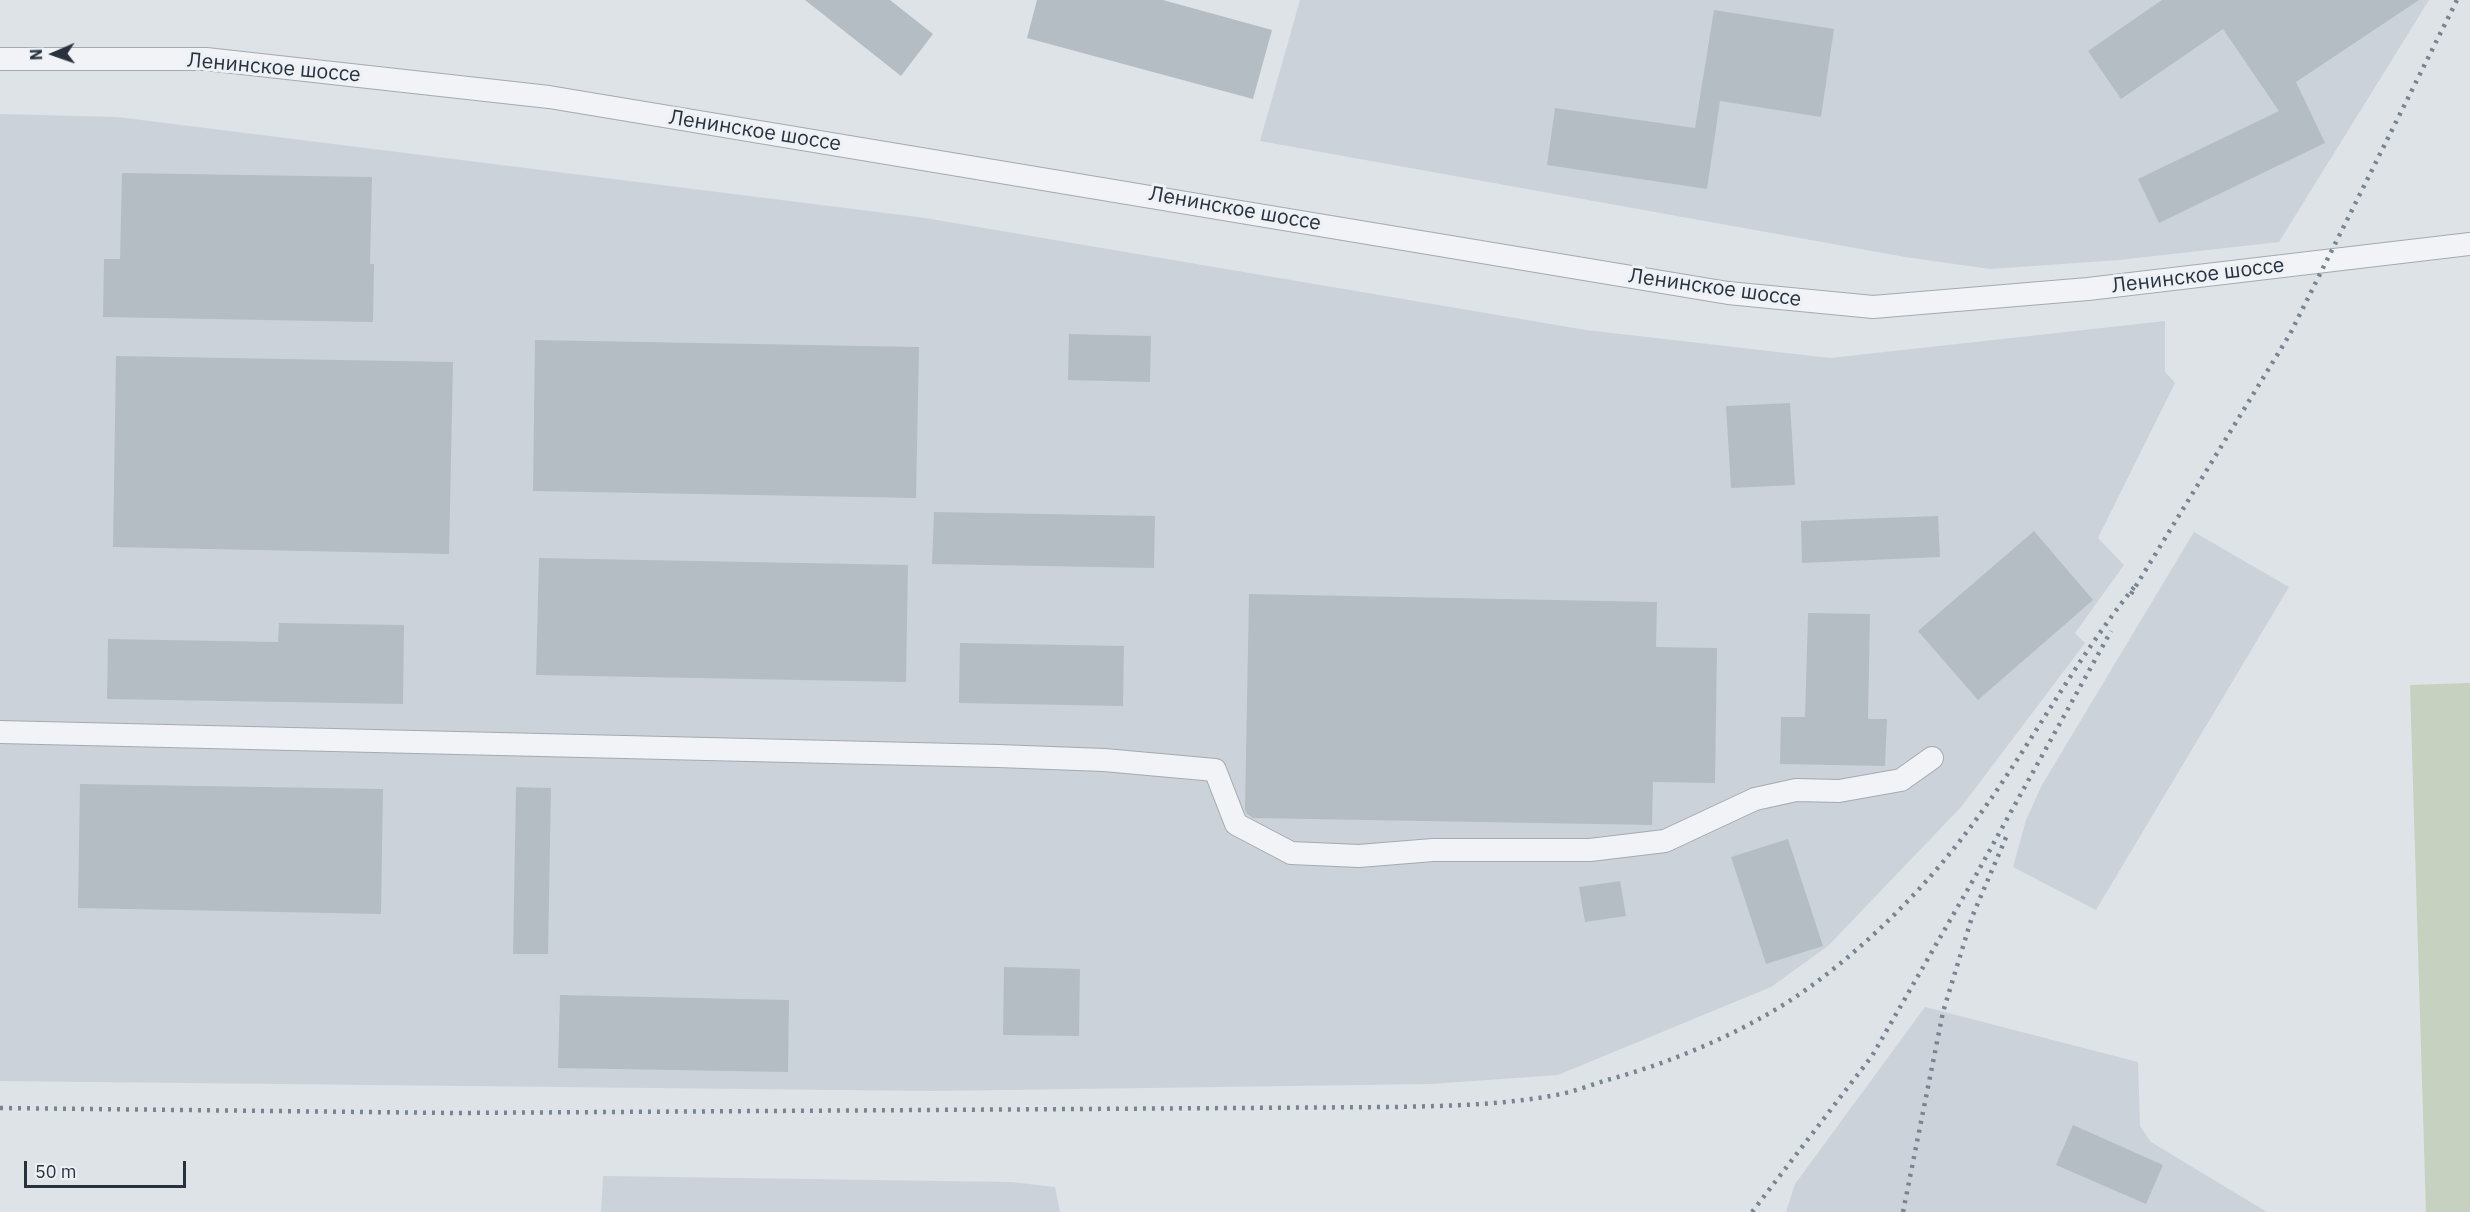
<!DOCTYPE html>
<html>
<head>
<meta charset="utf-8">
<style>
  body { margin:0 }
  #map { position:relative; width:2470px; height:1212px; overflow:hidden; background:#dee3e7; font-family:"IBM Plex Sans",sans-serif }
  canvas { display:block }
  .north { position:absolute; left:24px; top:24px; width:60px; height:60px; -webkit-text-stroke:4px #edf1f5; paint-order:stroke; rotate:268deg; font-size:16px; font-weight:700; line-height:24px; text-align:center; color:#27323e }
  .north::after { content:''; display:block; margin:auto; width:21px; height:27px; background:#27323e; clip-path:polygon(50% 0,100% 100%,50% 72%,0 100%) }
  .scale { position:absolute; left:24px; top:1161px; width:162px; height:27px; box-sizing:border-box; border:3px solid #27323e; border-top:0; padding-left:8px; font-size:18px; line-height:21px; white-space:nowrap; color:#27323e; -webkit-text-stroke:4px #edf1f5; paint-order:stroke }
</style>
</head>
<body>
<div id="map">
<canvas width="2470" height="1212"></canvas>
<div class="north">N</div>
<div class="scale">50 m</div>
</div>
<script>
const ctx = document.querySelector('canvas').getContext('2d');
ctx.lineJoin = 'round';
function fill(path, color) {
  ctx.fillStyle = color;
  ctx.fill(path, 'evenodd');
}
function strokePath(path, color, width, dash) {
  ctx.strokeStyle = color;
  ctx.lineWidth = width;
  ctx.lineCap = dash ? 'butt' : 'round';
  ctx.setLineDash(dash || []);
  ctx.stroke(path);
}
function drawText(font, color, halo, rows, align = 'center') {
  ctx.font = font + ' "IBM Plex Sans",sans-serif';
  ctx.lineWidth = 6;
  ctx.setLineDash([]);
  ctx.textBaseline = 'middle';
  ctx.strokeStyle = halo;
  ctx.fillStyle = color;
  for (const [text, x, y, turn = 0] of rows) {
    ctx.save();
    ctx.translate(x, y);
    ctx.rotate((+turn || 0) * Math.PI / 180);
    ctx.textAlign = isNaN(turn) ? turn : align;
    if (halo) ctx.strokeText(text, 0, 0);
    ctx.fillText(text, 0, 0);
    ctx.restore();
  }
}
fill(new Path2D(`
  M1300,0h1129l-150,242 -160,18 -129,9 -85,-12 -645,-116z
  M0,114l117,3 808,101 661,112 244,28 335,-37v51l10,11 -77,155 26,27 -49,68 10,10 -123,163 -134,140 -57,41 -213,88 -127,9 -498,7 -933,-10z
  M2194,532l95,55 -193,323 -83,-43 13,-47 16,-35z
  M1925,1007l213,55 2,64 11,16 116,70h-481l9,-28z
  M603,1176l408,6 44,5 5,25h-459z`), '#ccd2d9');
fill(new Path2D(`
  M2470,683v529h-44l-16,-527z`), '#c6d1bf');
fill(new Path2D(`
  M805,0h85l43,34 -32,42z
  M1037,0h126l109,30 -19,69 -226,-61z
  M2162,0h257l-123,82 29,61 -166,80 -21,-44 141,-68 -56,-82 -102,70 -33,-48z
  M1714,10l120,19 -13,88 -101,-16 -13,88 -160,-24 8,-57 140,20z
  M122,173l250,4 -2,87h4l-1,58 -270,-5 1,-58h16z
  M1069,334l82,2 -1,46 -82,-2z
  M535,340l384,7 -3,151 -383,-7z
  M116,356l337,6 -4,192 -336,-7z
  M1790,403l5,82 -64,3 -5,-82z
  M934,512l221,4 -1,52 -222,-4z
  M1938,516l2,41 -138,6 -1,-42z
  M2034,531l59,69 -115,100 -60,-69z
  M539,558l369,7 -2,117 -370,-7z
  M1249,594l408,8 -1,45 61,1 -2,135 -62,-1 -1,43 -399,-7 -6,-4 -2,-4z
  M1808,613l62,1 -2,105h19l-2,47 -105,-2 1,-47h24z
  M279,623l125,2 -1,79 -296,-5 1,-60 170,3z
  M960,643l164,3 -1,60 -164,-3z
  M80,784l303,5 -2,125 -303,-6z
  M516,787l35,1 -3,166h-35z
  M1788,839l35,107 -57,18 -35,-107z
  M1620,881l6,35 -41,6 -6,-35z
  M1004,967l76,2 -1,67 -76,-1z
  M560,995l229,5 -1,72 -230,-4z
  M2073,1125l90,40 -17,39 -90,-39z`), '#b5bdc4');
const minor = new Path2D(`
  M0,59h206l343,38 1179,196 145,14 215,-18 382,-45
  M0,732l998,24 106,4 111,10 21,54 55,29 68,3 74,-6h157l75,-9 90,-42 41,-9 43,1 62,-11 31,-22`);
strokePath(minor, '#a3aab1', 24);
strokePath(minor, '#f1f3f6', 22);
strokePath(new Path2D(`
  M2131,594l159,-260 167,-334
  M0,1108l453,5 940,-6c55,-1 109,-2 163,-12 17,-3 35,-10 51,-15 52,-14 105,-35 152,-61 69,-37 143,-106 192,-167 68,-83 116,-182 184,-266
  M1752,1212l120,-156 104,-181 135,-244
  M1903,1212l40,-200 29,-95 35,-82`), '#788491', 4.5, [3, 6]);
drawText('21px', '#27323e', '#edf1f5', [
  ["Ленинское шоссе",274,68,5],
  ["Ленинское шоссе",755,131,9],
  ["Ленинское шоссе",1235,209,10],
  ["Ленинское шоссе",2198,276,-7],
  ["Ленинское шоссе",1715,288,8]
]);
</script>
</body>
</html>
